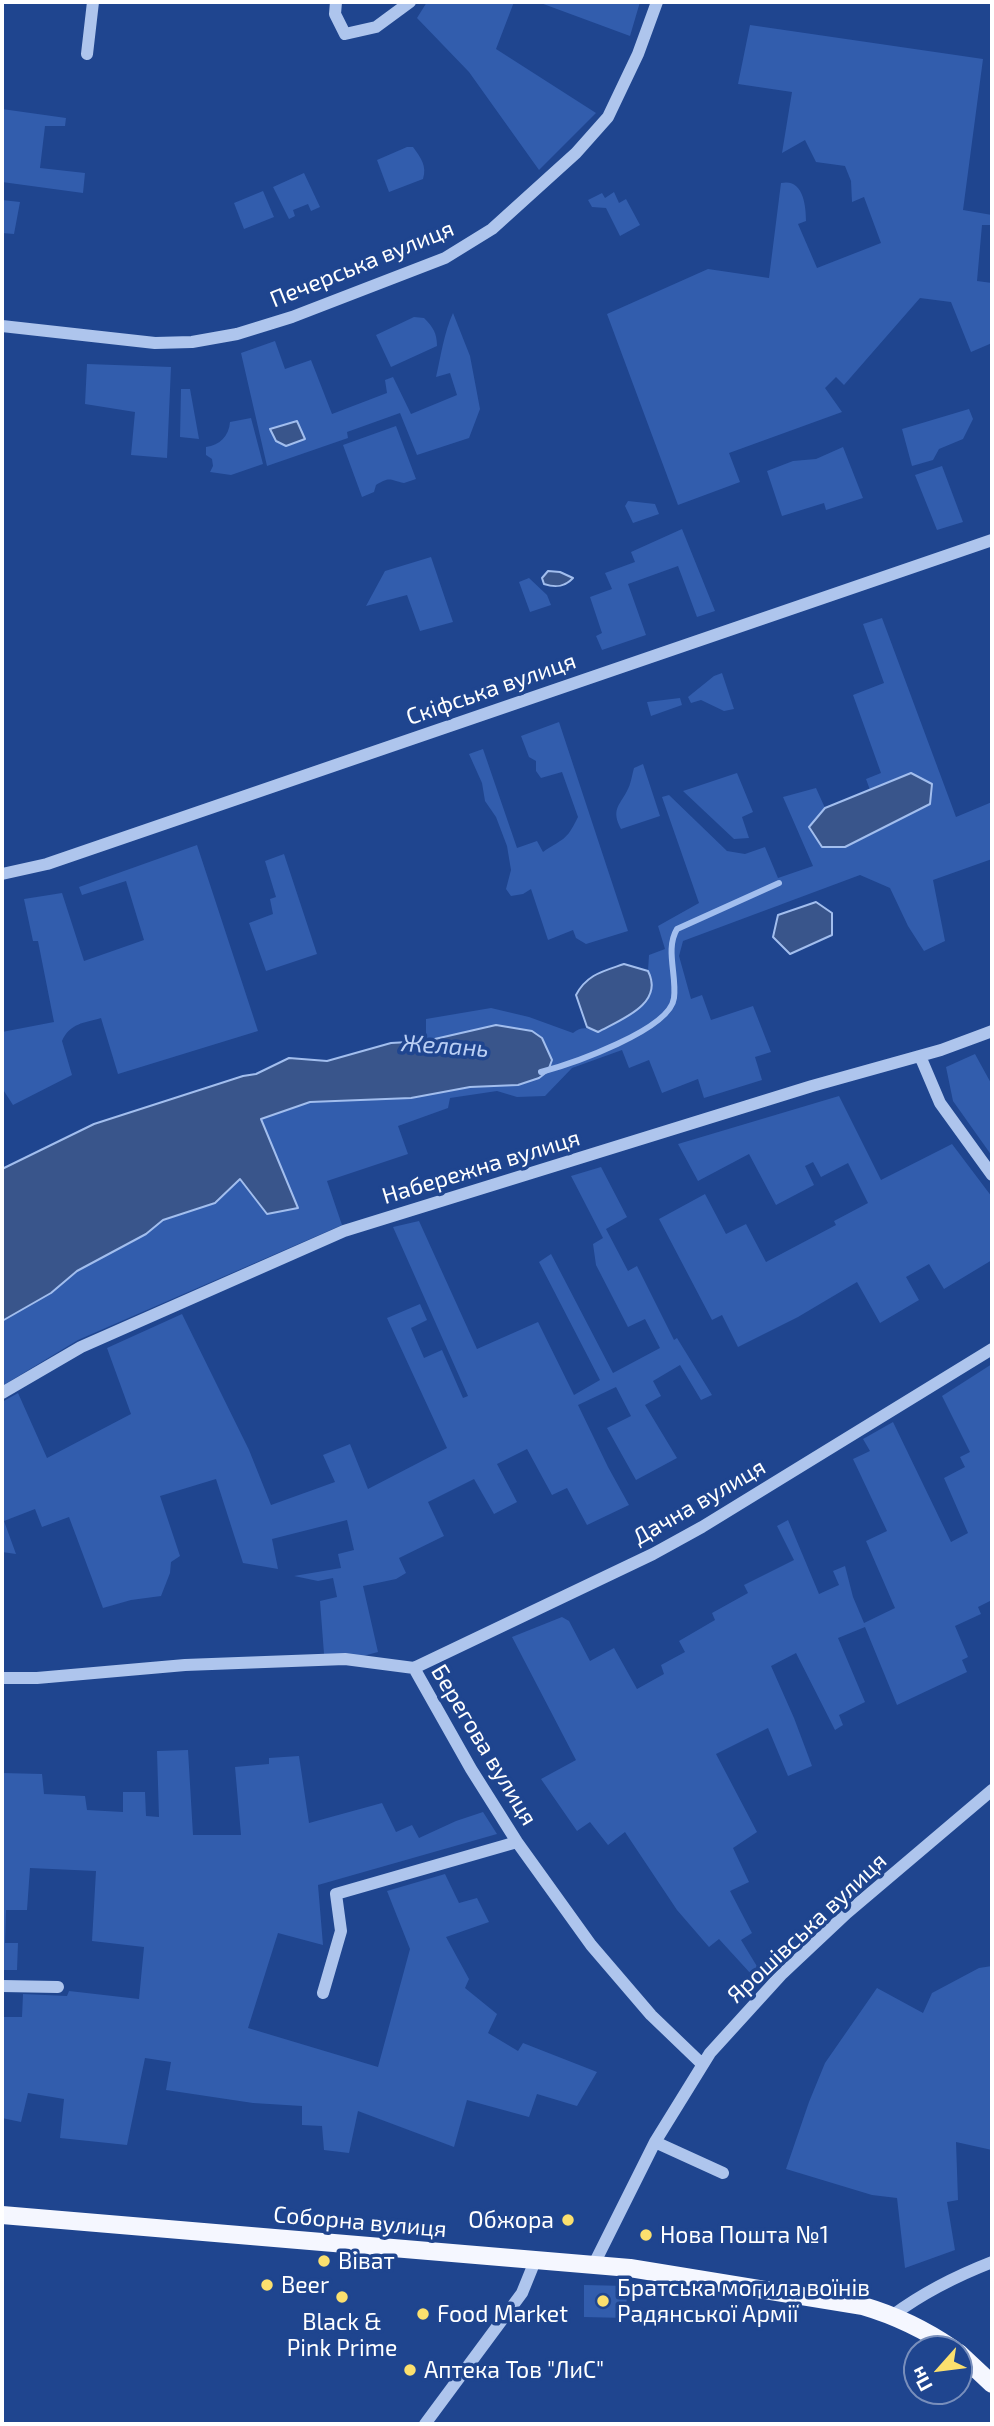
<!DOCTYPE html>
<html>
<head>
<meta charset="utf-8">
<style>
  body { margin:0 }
  #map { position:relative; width:994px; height:2426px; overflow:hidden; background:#1f458f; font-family:"Exo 2",sans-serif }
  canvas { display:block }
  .frame { position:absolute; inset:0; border:4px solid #fff; pointer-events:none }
  .north { position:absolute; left:903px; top:2335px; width:70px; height:70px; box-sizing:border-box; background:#1f458f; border:2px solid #798fbc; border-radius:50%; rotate:242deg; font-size:19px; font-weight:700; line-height:28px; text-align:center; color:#fff }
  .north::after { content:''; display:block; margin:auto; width:24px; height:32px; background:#fbe06e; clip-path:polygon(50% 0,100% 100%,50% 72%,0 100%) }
</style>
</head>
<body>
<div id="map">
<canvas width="994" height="2426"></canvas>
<div class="frame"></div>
<div class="north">Пн</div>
</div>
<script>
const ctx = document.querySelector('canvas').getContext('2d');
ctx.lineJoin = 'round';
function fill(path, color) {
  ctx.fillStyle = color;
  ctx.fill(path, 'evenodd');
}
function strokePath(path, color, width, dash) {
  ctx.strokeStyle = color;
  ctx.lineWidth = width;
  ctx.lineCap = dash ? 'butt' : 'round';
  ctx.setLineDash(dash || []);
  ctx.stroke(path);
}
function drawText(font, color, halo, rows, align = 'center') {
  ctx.font = font + ' "Exo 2",sans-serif';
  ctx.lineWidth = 7;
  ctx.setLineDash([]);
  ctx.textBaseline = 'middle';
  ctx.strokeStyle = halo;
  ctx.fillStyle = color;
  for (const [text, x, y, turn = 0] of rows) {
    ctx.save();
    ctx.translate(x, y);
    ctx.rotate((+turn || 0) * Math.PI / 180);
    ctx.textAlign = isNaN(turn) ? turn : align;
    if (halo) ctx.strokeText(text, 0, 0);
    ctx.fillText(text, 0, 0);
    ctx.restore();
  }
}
fill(new Path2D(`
  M427,2h87l-18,47 100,64 -57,57 -70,-98 -52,-54z
  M538,2h102l-10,34z
  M750,25l233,34 -20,151 29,5v10h-10l-5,56 15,2v60l-21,9 -20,-50 -31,-4 -76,87 -8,-8 -11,11 17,24 -113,41 11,29 -62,23 -71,-191 101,-45 61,9 12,-95c22,-5 25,22 25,38l-8,3 19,44 64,-25 -17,-46 -12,5 -1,-21 -6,-15 -29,-4 -11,-22 -23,13 10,-61 -54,-8z
  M2,109l64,9 -1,8h-20l-5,42 45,5 -2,20 -81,-11z
  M407,147h6c8,11 14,19 10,32l-34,13 -12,-32z
  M304,173l16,34 -9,4 -3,-7 -15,6 2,6 -6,3 -16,-32z
  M263,191l11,26 -30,12 -10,-26z
  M614,192l5,11 7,-4 14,26 -20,11 -14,-28 -14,-1 -4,-7 14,-7 3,5z
  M2,200l18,2 -6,32 -12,-1z
  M453,313l17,43 10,53 -11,29 -52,17 -17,-42 -53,19 1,6 -81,28 -26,-113 34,-12 10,28 26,-9 21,54 55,-21 -2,-13 8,-3 18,37 46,-19 -7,-22 -14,4c5,-22 8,-44 17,-64z
  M414,317l10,1c9,9 13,15 13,28l-46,21 -15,-32z
  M87,364l84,3 -4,91 -36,-3 4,-43 -50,-8z
  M181,389h9l9,50 -19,-2z
  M969,409l4,10 -10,20 -24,10 -6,11 -21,6 -10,-37z
  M251,418l12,46 -32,11 -21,-3 3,-6 -1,-7 -6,-4v-8c14,-2 23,-11 24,-25z
  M396,426l20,53 -12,4c-14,-3 -14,-7 -28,2l-2,7 -12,5 -19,-52z
  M843,447l20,51 -37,12 -2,-7 -42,13 -15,-45 26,-10 23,-2z
  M942,466l21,56 -26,8 -22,-55z
  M628,501l27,3 4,10 -26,9 -8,-17z
  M682,529l33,82 -18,6 -19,-51 -50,18 18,51 -44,15 -6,-14 6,-3 -12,-36 22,-8 -7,-16 30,-11 -4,-10z
  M431,557l22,65 -33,9 -13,-36 -41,11 19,-35z
  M529,578l18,17 4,10 -21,7 -11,-30z
  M882,618l74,199 36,-15v57l-59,21 12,61 -21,10 -16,-25 -18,-38 -30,-13 -177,66 -4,15 12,43 11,-4 9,25 42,-14 18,46 -16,5 7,23 -58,18 -6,-19 -36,14 -13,-33 -20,8 -7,-18 -50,18 -27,28 -28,1 -20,-6 -47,7 -2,10 -50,18 10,28 -81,27 15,44 -264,115 -76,46v-65l49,-28 26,-22 69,-37 17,-14 52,-17 25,-24 27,35 -6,-95 49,-17 101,-4 59,-11 48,-2 -22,-60 -70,16v-22l65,-11 38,9 44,16c9,-7 15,-5 25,-1l55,-51 -5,-10 1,-16 16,-6 -7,-23 41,-23 -37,-106 7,-2 58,56 18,3 20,-7 13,31 35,-12 -30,-69 33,-9 9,20 -15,19 35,20 85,-43 -19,-31 -41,17 -4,-11 15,-6 -28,-78 31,-12 -21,-59z
  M722,673l12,36 -10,2 -23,-11 -10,3 -3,-6 26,-21z
  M680,698l2,7 -31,11 -4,-14z
  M559,722l69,209 -42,13 -10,-6 -3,-8 -25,10 -17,-51 -8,5 -12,2 -5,-7 5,-19 -4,-24 -11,-29 -11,-16 -3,-18 -13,-29 14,-5 34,99 20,-7 6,11c20,-14 23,-10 35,-35l-16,-45 -21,6 -5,-7v-10l-7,-4 -8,-21z
  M643,764l17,52 -39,13c-10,-19 -2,-23 6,-38 4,-7 5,-16 7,-23z
  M737,773l16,39 -11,5 7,21 -15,1 -51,-48z
  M197,845l61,186 -140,43 -17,-56c-17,5 -31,5 -39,23l10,34 -59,30 -11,-17v-56l52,-10 -16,-81h-5l-9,-42 38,-6 22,68 60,-21 -18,-59 -44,14 -3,-8z
  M284,854l33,100 -51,17 -17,-48 24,-9 -3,-15 6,-2 -11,-36z
  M975,1054l17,31v71l-39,-55 -7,-34z
  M839,1096l42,84 71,-36 40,53v63l-48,29 -15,-25 -23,13 13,23 -39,23 -23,-41 -59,35 -60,30 -16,-32 -10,5 -53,-101 46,-25 21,40 20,-10 20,38 70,-37 -2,-4 34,-18 -20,-40 -27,14 -8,-15 -8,4 9,19 -38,20 -27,-51 -51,27 -20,-37z
  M601,1167l26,50 -21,12 22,42 9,-5 37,74 3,-2 35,57 -11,5 -21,-35 -27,16 8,15 -16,9 32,53 -41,22 -29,-52 24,-12 -15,-29 -38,18 30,62 21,38 -42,20 -20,-37 -15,7 -25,-46 -30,15 20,38 -23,12 -20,-35 -46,23 16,34 -45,22 7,15 -10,6 -33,7 15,66 -15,4 -39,-2 -4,-53 17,-4 -4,-19 -15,3 -24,-5 47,-8 -3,-14 16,-4 -7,-30 -75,19 6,30 -35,-6 -27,-84 -56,17 20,60 -9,6 -1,11 -9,23 -30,4 -28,8 -34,-91 -27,10 -7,-18 -31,12 12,33 -14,-2v-150l16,-9 29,65 84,-44 -24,-66 75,-34 67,136 22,55 64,-23 -12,-27 27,-11 18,45 79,-41 -60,-130 33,-14 7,16 -16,8 13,30 18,-8 21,48 5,-2 -75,-169 26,-6 58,128 61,-27 36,73 26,-15 -61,-118 12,-8 62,119 47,-25 -15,-29 -17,8 -32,-62 -3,-21 10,-6 -32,-62z
  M992,1364v236l-14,7 3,7 -26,12 13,31 -6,3 5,12 -70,33 -32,-78 -27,11 27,64 -26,13 4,10 -8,5 -39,-77 -25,13 23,52 18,48 -24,10 -20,-48 -52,26 41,78 -24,16 16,34 -19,9 22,42 -11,7 17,28 -7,6 -32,-35 -10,8 -32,-37 -52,-78 -17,13 -18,-23 -13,9 -36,-52 35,-19 -64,-123 50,-20 7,4 21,40 24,-13 23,41 27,-15 -3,-9 24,-13 -6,-11 36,-21 -3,-7 36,-20 -4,-8 50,-25 -17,-34 11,-6 31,74 20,-9 -6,-14 12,-5 8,31 11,26 31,-15 -29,-67 21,-10 -34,-72 17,-8 -7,-12 30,-17 58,120 17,-9 -24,-55 21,-11 -5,-10 10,-5 -28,-56z
  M188,1750l5,85h48l-6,-68 34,-3v-6l30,-2 10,67 73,-20 14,29 16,-7 7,13 37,-17 27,-9 14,22 -179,51 5,60 -45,-12 -30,95 130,39 32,-118 -23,-58 58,-17 14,29 18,-5 12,24 -43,15 23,42 -4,9 32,26 -9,19 30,18 5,-8 74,29 -20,34 -40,-12 -8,23 -62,-17 -13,47 -96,-36 -9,42 -25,-3 -2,-24 -20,-1v-19l-49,-3 -87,-13 5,-28 -26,-4 -18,87 -67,-7 4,-39 -36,-6 -7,29 -19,-4v-101h20l1,-23 44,2 2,-5 70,8 5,-52 -52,-6 4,-70 -66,-3 -3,42h-21l-1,33h13l-1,27h-15v-197l40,1 2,20 41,2 2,14 36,2v-20h22l1,24 13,1 -2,-66z
  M992,1966v184l-36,-8 2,58 -11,2 8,48 -50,18 -8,-70 -25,-3 -86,-26 23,-67 16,-39 52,-75 46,25 9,-20 47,-25z
  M584,2285l43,1 -1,32 -42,-1z`), '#325dad');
const water = new Path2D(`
  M297,421l8,18 -19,7 -10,-5 -6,-12z
  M548,571l12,1 13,6c-8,9 -17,10 -29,6l-2,-6z
  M911,773l21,11 -2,20 -85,43h-23l-13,-20 16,-19z
  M816,902l16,11v22l-42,19 -17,-17 5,-22z
  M624,964l24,7c17,33 -28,49 -50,61l-11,-5 -11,-32c11,-21 28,-24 48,-31z
  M496,1025l36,6 10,7 10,22 -4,11 -9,7 -21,7 -48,2 -59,11 -101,4 -49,17 37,89 -31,6 -27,-35 -25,24 -52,17 -17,14 -69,37 -26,22 -49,28v-152l92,-45 149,-48 13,-2 33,-16 38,3 64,-18 35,-2z`);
fill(water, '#39558b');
strokePath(water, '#a2beee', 2);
strokePath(new Path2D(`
  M541,1072c30,-8 129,-42 133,-74 3,-23 -9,-49 3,-69l102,-46`), '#a2beee', 6);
strokePath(new Path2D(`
  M336,2l-1,12 10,20 31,-7 34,-25
  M87,54l6,-52
  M2,326l153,17 37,-1 45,-8 55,-17 153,-59 47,-29 84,-76 32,-36 30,-63 19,-52
  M2,874l45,-10 945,-324
  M920,1056l20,47 52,72
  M2,1393l79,-46 263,-116 468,-145 129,-36 51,-19
  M414,1668l239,-114 49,-27 290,-178
  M2,1678h35l148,-13 160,-6 69,9 57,101 46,73 74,103 60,70 51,49
  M2,1986l56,1
  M323,1993l18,-62 -5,-37 181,-52
  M655,2142l68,31
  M594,2264l61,-122 55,-89 71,-78 66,-62 145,-123
  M893,2315c31,-23 63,-39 99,-53
  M425,2424l97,-131 13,-32`), '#aec5ed', 12);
strokePath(new Path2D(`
  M2,2215l628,53 233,38c34,10 61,23 90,43
  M959,2353l33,31`), '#f5f7ff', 18);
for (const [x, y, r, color] of [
  [568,2220,7,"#fbe06e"],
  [646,2235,7,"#fbe06e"],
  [324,2261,7,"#fbe06e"],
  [267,2285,7,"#fbe06e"],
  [342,2297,7,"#fbe06e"],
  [603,2301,7,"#fbe06e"],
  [423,2314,7,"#fbe06e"],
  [410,2370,7,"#fbe06e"]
]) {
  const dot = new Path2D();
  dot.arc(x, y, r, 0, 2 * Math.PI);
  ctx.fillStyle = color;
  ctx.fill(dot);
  strokePath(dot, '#1f458f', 2.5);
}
drawText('23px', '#fff', '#1f458f', [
  ["Печерська вулиця",362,264,-22],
  ["Скіфська вулиця",491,689,-19],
  ["Набережна вулиця",481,1167,-17],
  ["Дачна вулиця",699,1502,-30],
  ["Берегова вулиця",484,1745,59],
  ["Ярошівська вулиця",807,1928,-43],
  ["Соборна вулиця",360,2222,5]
]);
drawText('23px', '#fff', '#1f458f', [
  ["Обжора",554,2220,"right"],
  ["Нова Пошта №1",660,2235],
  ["Віват",338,2261],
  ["Beer",281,2285],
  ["Братська могила воїнів",617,2288],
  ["Радянської Армії",617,2314],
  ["Food Market",437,2314],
  ["Black &",342,2322,"center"],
  ["Pink Prime",342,2348,"center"],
  ["Аптека Тов \"ЛиС\"",424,2370]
], 'left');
drawText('italic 24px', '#bacff4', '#1f458f', [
  ["Желань",445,1046,4]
]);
</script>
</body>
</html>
